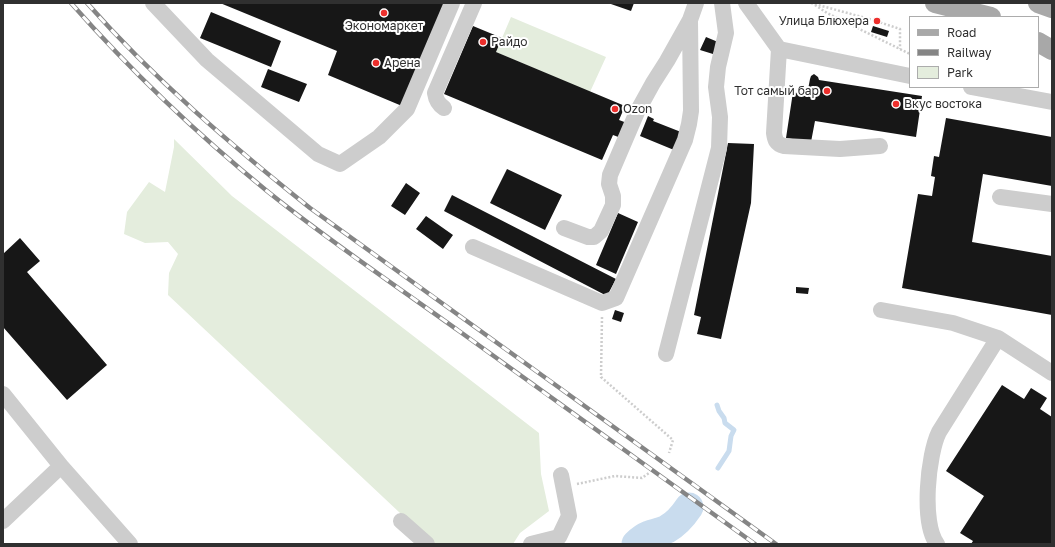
<!DOCTYPE html>
<html>
<head>
<meta charset="utf-8">
<style>
  body { margin:0 }
  #map { position:relative; width:1055px; height:547px; overflow:hidden; background:#fff; font-family:"Golos Text",sans-serif }
  canvas { display:block }
  .frame { position:absolute; inset:0; border:4px solid #303030; pointer-events:none }
  .legend { position:absolute; left:909px; top:16px; width:130px; height:72px; box-sizing:border-box; background:#fff; border:1px solid #acacac; margin:0; padding:5px 7px; list-style:none; font-size:12px; color:#303030 }
  .legend li { display:flex; align-items:center; gap:8px; height:20px }
  .legend b { width:20px; border:1px solid #acacac }
</style>
</head>
<body>
<div id="map">
<canvas width="1055" height="547"></canvas>
<div class="frame"></div>
<ul class="legend">
<li><b style="height:5px;background:#a8a8a8"></b>Road</li>
<li><b style="height:5px;background:#858585"></b>Railway</li>
<li><b style="height:11px;background:#e4eddd"></b>Park</li>
</ul>
</div>
<script>
const ctx = document.querySelector('canvas').getContext('2d');
ctx.lineJoin = 'round';
function fill(path, color) {
  ctx.fillStyle = color;
  ctx.fill(path, 'evenodd');
}
function strokePath(path, color, width, dash) {
  ctx.strokeStyle = color;
  ctx.lineWidth = width;
  ctx.lineCap = dash ? 'butt' : 'round';
  ctx.setLineDash(dash || []);
  ctx.stroke(path);
}
function drawText(font, color, halo, rows, align = 'center') {
  ctx.font = font + ' "Golos Text",sans-serif';
  ctx.lineWidth = 4;
  ctx.setLineDash([]);
  ctx.textBaseline = 'middle';
  ctx.strokeStyle = halo;
  ctx.fillStyle = color;
  for (const [text, x, y, turn = 0] of rows) {
    ctx.save();
    ctx.translate(x, y);
    ctx.rotate((+turn || 0) * Math.PI / 180);
    ctx.textAlign = isNaN(turn) ? turn : align;
    if (halo) ctx.strokeText(text, 0, 0);
    ctx.fillText(text, 0, 0);
    ctx.restore();
  }
}
fill(new Path2D(`
  M511,17l95,40 -16,35 -94,-40z
  M174,139l58,57 307,237 2,41 8,37 -29,22 -7,11h-80l-265,-249 1,-22 9,-19 -10,-12 -23,1 -21,-9 3,-22 22,-30 16,10 9,-45z`), '#e4eddd');
strokePath(new Path2D(`
  M717,405l2,6 5,7 1,5 9,7 -3,6 -2,15 -11,17`), '#c9dcee', 5);
strokePath(new Path2D(`
  M636,544c4,-4 8,-7 13,-9 6,-2 12,-3 18,-6 9,-5 16,-13 22,-22`), '#c9dcee', 29);
fill(new Path2D(`
  M220,3h225l-43,103 -74,-31 9,-24z
  M608,3h26l-3,8z
  M211,12l70,29 -10,26 -71,-29z
  M473,26l29,12 -6,14 129,54 -6,14 8,3 -6,15 -8,-3 -11,25 -158,-66z
  M873,26l16,5 -2,6 -16,-5z
  M706,37l12,5 -5,12 -13,-4z
  M268,69l39,15 -8,18 -38,-15z
  M814,74l4,3 1,3 103,16 -6,41 -101,-16 -4,21 -25,-4 7,-46 14,3 3,-16 1,-3z
  M648,116l6,3 -1,2 28,11 -7,18 -34,-14z
  M946,118l106,19v49l-69,-12 -11,68 80,14v59l-150,-27 16,-94 14,2 3,-19 -4,-1 3,-20 5,1z
  M728,143l26,1 -3,59 -30,136 -24,-5 4,-17 -7,-2z
  M507,169l55,26 -17,35 -55,-27z
  M406,183l14,10 -15,22 -14,-9z
  M452,195l164,84 -9,17 -163,-85z
  M618,213l20,9 -22,52 -20,-9z
  M426,216l27,19 -10,14 -27,-20z
  M20,238l20,23 -13,11 80,93 -40,35 -64,-73v-73z
  M796,287l13,1 -1,6 -12,-1z
  M615,310l9,3 -3,9 -9,-3z
  M1002,385l22,14 7,-11 16,10 -7,11 12,8v127h-81l2,-3 -13,-8 24,-37 -38,-25z`), '#171717');
strokePath(new Path2D(`
  M811,3l62,17 27,9v20
  M815,5l12,8 83,41
  M602,317l-1,60 72,63 -4,13
  M577,484l38,-8 27,2 7,-5`), '#cdcdcd', 2.5, [2, 2]);
strokePath(new Path2D(`
  M153,3l54,57 111,94 22,10 39,-27 28,-28 45,-106
  M746,3l33,46 -5,84c1,7 2,11 10,13l56,3 40,-3
  M779,49l131,27
  M971,87l81,15
  M444,108c-6,-4 -8,-8 -9,-15l39,-90
  M1000,197l52,7
  M564,228l24,9h6l7,-6 12,-26v-9l-4,-12 1,-9 27,-63 16,-29 14,-22 23,-41 6,-17
  M473,247l129,56 14,-5 69,-158 4,-16 2,-13 -1,-91
  M881,310l72,13 45,15 54,35
  M666,354l53,-206 1,-31 -4,-30 2,-20 8,-34 -4,-30
  M3,394l58,72 -58,55
  M61,466l69,78
  M401,521l26,23
  M531,544l28,-7 10,-21 -8,-41
  M937,544c-16,-21 -9,-90 2,-112l59,-94`), '#cdcdcd', 16);
strokePath(new Path2D(`
  M935,3l56,14
  M1038,3l14,5
  M1038,42l14,8`), '#a8a8a8', 20);
const rail = new Path2D(`
  M71,3c60,68 126,131 196,188 62,50 128,94 192,140 98,71 197,142 296,213
  M87,3c67,76 144,142 223,205l466,336`);
strokePath(rail, '#858585', 4.5);
strokePath(rail, '#fff', 3, [9]);
for (const [x, y, r, color] of [
  [384,13,4,"#ed2f2c"],
  [877,21,4,"#ed2f2c"],
  [483,42,4,"#ed2f2c"],
  [376,63,4,"#ed2f2c"],
  [827,91,4,"#ed2f2c"],
  [896,104,4,"#ed2f2c"],
  [615,109,4,"#ed2f2c"]
]) {
  const dot = new Path2D();
  dot.arc(x, y, r, 0, 2 * Math.PI);
  ctx.fillStyle = color;
  ctx.fill(dot);
  strokePath(dot, '#fff', 1.5);
}
drawText('12px', '#303030', '#fff', [
  ["Улица Блюхера",869,21,"right"],
  ["Экономаркет",384,26,"center"],
  ["Райдо",491,42],
  ["Арена",384,63],
  ["Тот самый бар",819,91,"right"],
  ["Вкус востока",904,104],
  ["Ozon",623,109]
], 'left');
</script>
</body>
</html>
